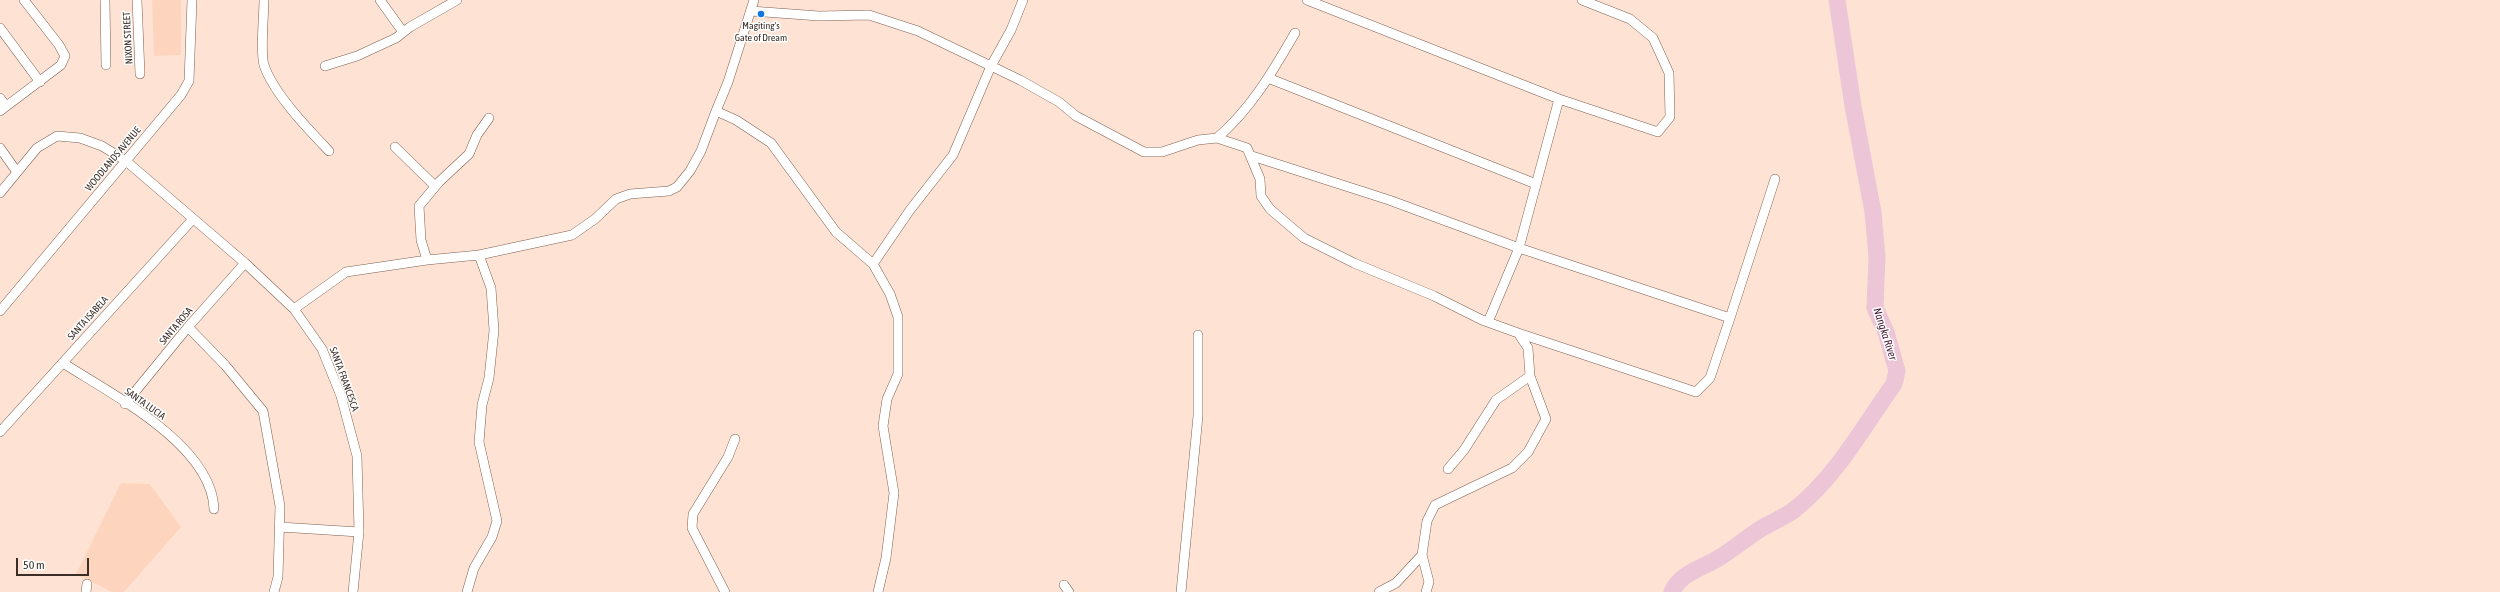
<!DOCTYPE html>
<html>
<head>
<meta charset="utf-8">
<style>
  body { margin:0 }
  #map { position:relative; width:2500px; height:592px; overflow:hidden; background:#fee3d4; font-family:"Asap Condensed",sans-serif }
  canvas { display:block }
  .scale { position:absolute; left:16px; top:558px; width:73px; height:18px; box-sizing:border-box; border:2px solid #3b2e27; border-top:0; padding-left:5px; font-size:12px; line-height:14px; white-space:nowrap; color:#3b2e27; -webkit-text-stroke:3px #fff; paint-order:stroke }
</style>
</head>
<body>
<div id="map">
<canvas width="2500" height="592"></canvas>
<div class="scale">50 m</div>
</div>
<script>
const ctx = document.querySelector('canvas').getContext('2d');
ctx.lineJoin = 'round';
function fill(path, color) {
  ctx.fillStyle = color;
  ctx.fill(path, 'evenodd');
}
function strokePath(path, color, width, dash) {
  ctx.strokeStyle = color;
  ctx.lineWidth = width;
  ctx.lineCap = dash ? 'butt' : 'round';
  ctx.setLineDash(dash || []);
  ctx.stroke(path);
}
function drawText(font, color, halo, rows, align = 'center') {
  ctx.font = font + ' "Asap Condensed",sans-serif';
  ctx.lineWidth = 3;
  ctx.setLineDash([]);
  ctx.textBaseline = 'middle';
  ctx.strokeStyle = halo;
  ctx.fillStyle = color;
  for (const [text, x, y, turn = 0] of rows) {
    ctx.save();
    ctx.translate(x, y);
    ctx.rotate((+turn || 0) * Math.PI / 180);
    ctx.textAlign = isNaN(turn) ? turn : align;
    if (halo) ctx.strokeText(text, 0, 0);
    ctx.fillText(text, 0, 0);
    ctx.restore();
  }
}
fill(new Path2D(`
  M152,0h29v55l-27,1z
  M121,483l29,1 31,43 -57,65h-12l-36,-18z`), '#fdd5be');
strokePath(new Path2D(`
  M1672,592c7,-18 30,-24 45,-33 16,-9 30,-22 45,-31 10,-6 23,-11 32,-18 43,-34 69,-83 100,-126l3,-13 -11,-39 -11,-24 2,-51 -4,-45 -20,-106 -16,-106`), '#ecc5d7', 17);
const street = new Path2D(`
  M105,0l1,65
  M137,0l3,74
  M264,0c0,15 -4,53 0,65 9,28 45,65 65,86
  M380,0l23,32
  M754,0l-26,82 -12,29 20,9 35,23 65,89 37,32 17,30 8,23v57l-11,25 -4,27 11,67 -8,65 -8,34
  M1023,0l-12,30 -20,36 29,14 39,22 17,14 68,36h18l36,-12 19,-2 30,10 13,31 1,17 9,13 34,29 50,25 80,33 48,24 36,13 10,15 2,28
  M1307,0l252,99 99,33 12,-15 -1,-44 -16,-35 -23,-19 -48,-19
  M751,11l68,5 50,-1 49,16 73,35 -38,89 -43,55 -37,54
  M0,28l40,54
  M325,66l32,-10 39,-18 14,-11 47,-27
  M1268,78l268,106
  M0,98l6,8
  M0,111l61,-46 4,-9 -6,-11 -35,-45
  M1217,138c34,-29 56,-67 78,-105
  M395,147l40,39
  M0,148l17,24
  M1252,156l137,44 130,48 211,70 -20,60 -14,14 -178,-59
  M0,193l37,-45 20,-12 23,2 22,8 24,15 119,102 49,46 28,40 19,47 16,60 2,76 -6,60
  M427,260l-6,-20 -2,-34 20,-24 30,-28 8,-19 12,-17
  M294,309l52,-37 81,-12 52,-5 93,-20 23,-16 21,-20 14,-5 39,-3 8,-4 13,-16 11,-20 15,-40
  M0,311l181,-216 8,-14 3,-81
  M1730,318l45,-139
  M1488,322l31,-74 40,-149
  M188,327l37,38 38,46 17,95 -2,71 -4,15
  M63,363c48,31 149,82 151,146
  M125,404l63,-77 57,-64
  M0,432l193,-213
  M280,527l79,5
  M1422,555l7,27 -3,10
  M1064,585l5,7
  M86,592l1,-8
  M467,592l7,-24 18,-31 5,-16 -18,-79 3,-37 7,-27 5,-48 -3,-42 -12,-33
  M725,592l-33,-64 1,-14 35,-57 7,-18
  M1181,592l17,-176v-81
  M1379,592l17,-9 26,-28 5,-34 8,-16 77,-37 16,-16 18,-33 -16,-43 -34,24 -32,50 -16,19`);
strokePath(street, '#7d6050', 10);
strokePath(street, '#fff', 9);
for (const [x, y, r, color] of [
  [761,14,4,"#1176de"]
]) {
  const dot = new Path2D();
  dot.arc(x, y, r, 0, 2 * Math.PI);
  ctx.fillStyle = color;
  ctx.fill(dot);
  strokePath(dot, '#fff', 1.5);
}
drawText('10px', '#3b2e27', '#fff', [
  ["Magiting's",761,26],
  ["Gate of Dream",761,38]
]);
drawText('10px', '#3b2e27', '#fff', [
  ["NIXON STREET",128,38,-93],
  ["WOODLANDS AVENUE",113,159,-50],
  ["SANTA ISABELA",88,318,-48],
  ["SANTA ROSA",176,326,-50],
  ["SANTA FRANCESCA",344,379,70],
  ["SANTA LUCIA",145,404,35]
]);
drawText('italic 11px', '#481933', '#fff', [
  ["Nangka River",1885,334,72]
]);
</script>
</body>
</html>
